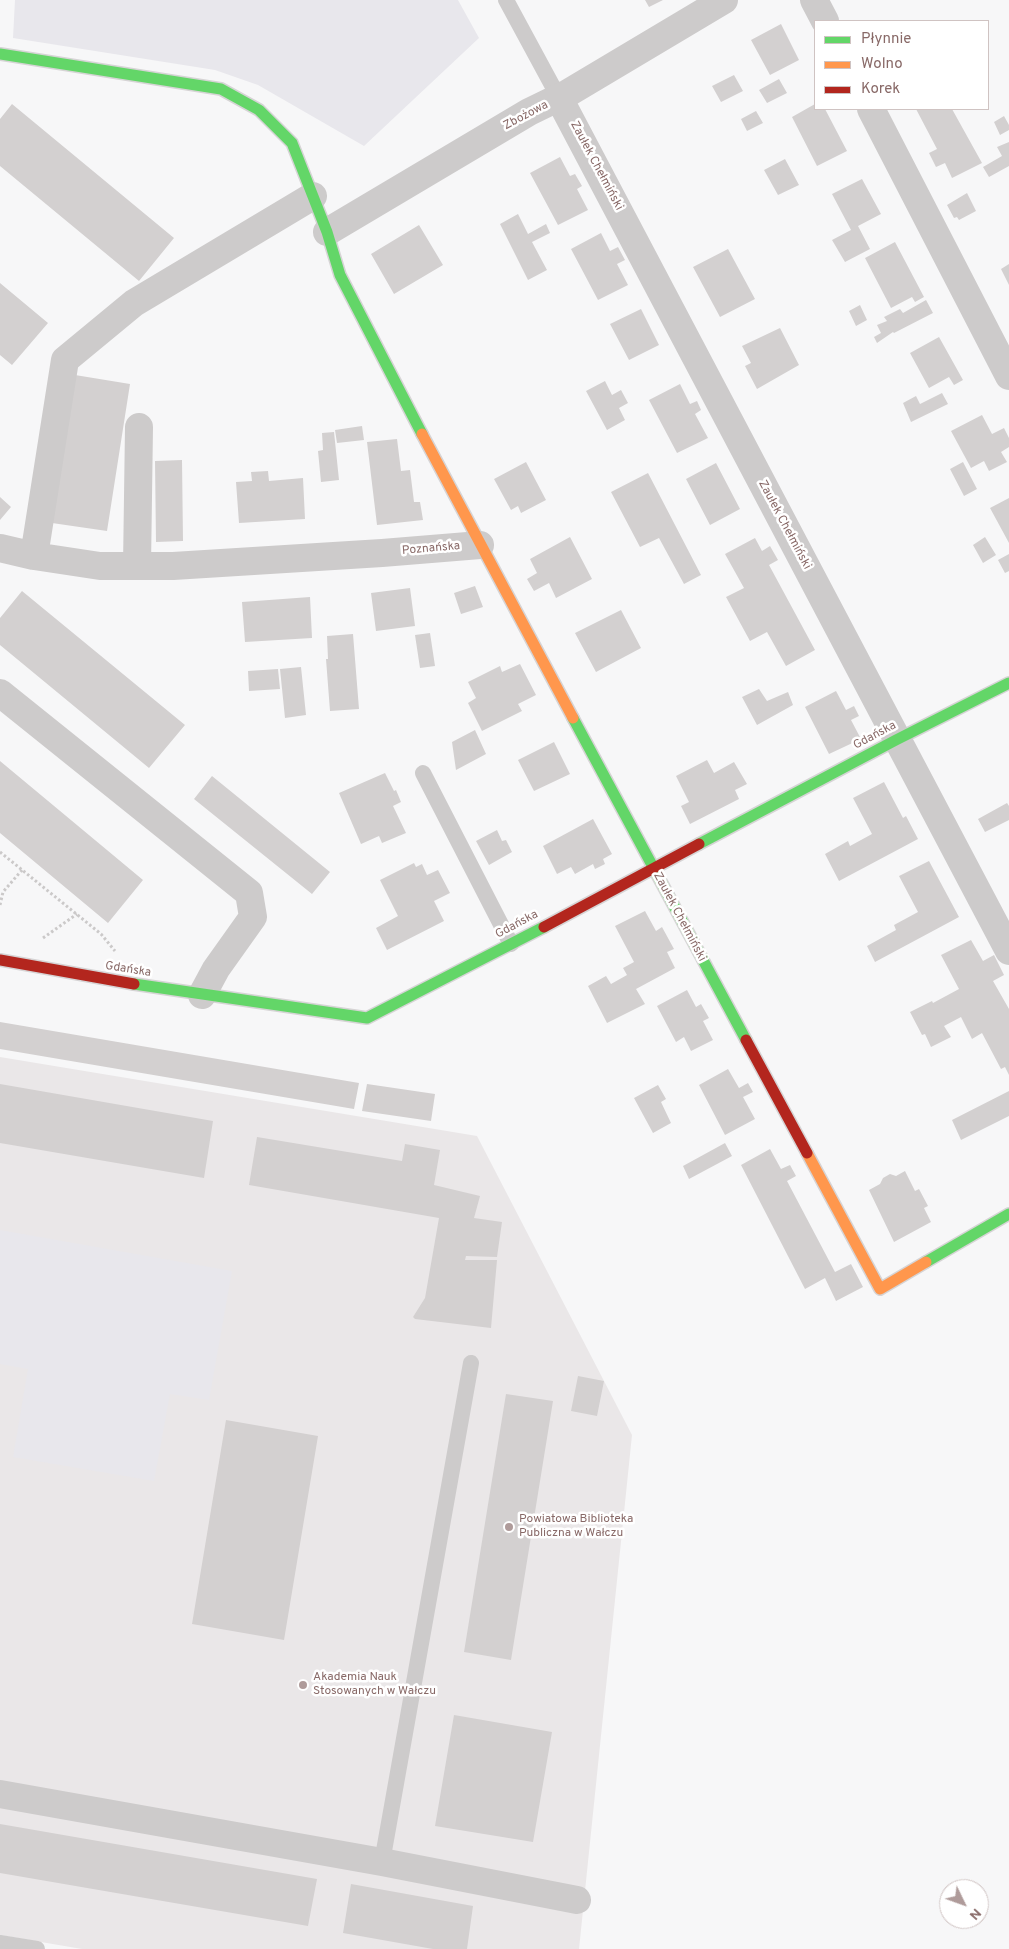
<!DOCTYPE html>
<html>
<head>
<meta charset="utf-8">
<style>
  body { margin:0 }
  #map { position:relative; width:1009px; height:1949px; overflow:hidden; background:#f7f7f8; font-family:Overpass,sans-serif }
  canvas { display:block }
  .legend { position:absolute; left:814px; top:20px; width:175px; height:90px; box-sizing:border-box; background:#fff; border:1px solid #cfc3c2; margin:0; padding:6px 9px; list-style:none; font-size:15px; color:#886967 }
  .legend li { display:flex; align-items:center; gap:10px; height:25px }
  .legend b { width:25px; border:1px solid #cfc3c2 }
  .north { position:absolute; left:939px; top:1879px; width:50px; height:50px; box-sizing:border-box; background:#fff; border:1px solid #cfc3c2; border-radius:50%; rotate:132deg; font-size:14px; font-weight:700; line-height:20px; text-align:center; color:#886967 }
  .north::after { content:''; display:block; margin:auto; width:18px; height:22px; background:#af9b9a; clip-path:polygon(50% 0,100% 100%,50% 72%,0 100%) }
</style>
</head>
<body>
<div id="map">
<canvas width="1009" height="1949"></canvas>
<ul class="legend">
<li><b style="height:6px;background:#63d668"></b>Płynnie</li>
<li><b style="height:6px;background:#ff974d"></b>Wolno</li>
<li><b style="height:6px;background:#b3261e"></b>Korek</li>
</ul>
<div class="north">N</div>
</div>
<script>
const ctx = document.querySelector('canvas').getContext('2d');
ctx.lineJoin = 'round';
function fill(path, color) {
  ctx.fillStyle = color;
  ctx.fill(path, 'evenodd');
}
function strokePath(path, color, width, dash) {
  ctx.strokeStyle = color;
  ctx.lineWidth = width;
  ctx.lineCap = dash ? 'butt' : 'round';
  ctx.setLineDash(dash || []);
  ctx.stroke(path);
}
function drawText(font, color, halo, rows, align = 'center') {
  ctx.font = font + ' Overpass,sans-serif';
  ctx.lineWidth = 5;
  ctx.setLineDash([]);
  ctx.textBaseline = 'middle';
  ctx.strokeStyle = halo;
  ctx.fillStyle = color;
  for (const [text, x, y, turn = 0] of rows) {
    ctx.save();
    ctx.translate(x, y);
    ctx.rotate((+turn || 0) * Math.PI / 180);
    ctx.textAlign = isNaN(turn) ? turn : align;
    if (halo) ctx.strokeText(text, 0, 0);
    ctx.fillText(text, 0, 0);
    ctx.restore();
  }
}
fill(new Path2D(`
  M0,1057l477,79 155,299 -53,514h-497l-82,-14z`), '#eae7e8');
fill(new Path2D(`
  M15,0h443l21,38 -115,108 -106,-61 -43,-15 -202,-32z
  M0,1230l232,41 -23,129 -39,-6 -16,87 -141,-24 15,-88 -28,-5z`), '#e8e7ec');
fill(new Path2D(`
  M645,0h18l-14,7z
  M781,24l18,36 -29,15 -19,-35z
  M734,75l9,16 -22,11 -9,-16z
  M779,79l8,14 -20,10 -8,-13z
  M12,104l162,134 -35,43 -139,-115v-47z
  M815,104v5h10l22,42 -30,15 -25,-49z
  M916,109h36l30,54 -30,15 -7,-15 -9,4 -7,-14 8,-4z
  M756,111l7,12 -16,8 -6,-12z
  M1004,116l5,9v5l-9,5 -6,-13z
  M1009,142v24l-20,11 -6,-10 19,-11 -5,-9z
  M560,157l10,19 5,-2 7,12 -5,3 11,21 -30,15 -28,-52z
  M785,159l14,26 -21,10 -14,-25z
  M862,179l19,35 -23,12 12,23 -25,13 -13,-22 19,-10 -19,-36z
  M967,193l9,18 -17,9 -2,-3 -3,1 -7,-13z
  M518,214l10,20 18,-10 4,9 -18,9 15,28 -19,10 -28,-56z
  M419,225l24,40 -49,29 -23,-40z
  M601,233l9,18 8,-4 7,13 -8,4 11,21 -30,15 -27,-51z
  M895,242l29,55 -9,5 -3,-5 -21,11 -26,-50z
  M728,249l27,50 -35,18 -27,-50z
  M1009,264v21l-8,-16z
  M0,283l48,40 -36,42 -12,-10z
  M926,300l7,13 -39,20 -1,-1 -16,11 -3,-6 7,-4 -4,-8 10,-4 -3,-4 16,-8 3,4z
  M860,305l7,15 -11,6 -7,-15z
  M641,309l18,36 -30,15 -19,-36z
  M780,328l19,37 -42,24 -12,-23 6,-3 -9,-17z
  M939,337l24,43 -9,5 -5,-8 -20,11 -19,-35z
  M75,375l55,9 -23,147 -55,-8z
  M605,381l7,14 9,-5 7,13 -9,5 6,12 -18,10 -21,-39z
  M680,384l10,20 7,-3 4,9 -6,4 13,24 -31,15 -28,-53z
  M942,393l6,11 -37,18 -8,-19 13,-7 4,8z
  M982,415l10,19 12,-6 5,10v9l-8,5 6,10 -18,9 -5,-10 -13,7 -20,-37z
  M362,426l2,14 -27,3 -2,-13z
  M334,432l5,48 -18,2 -3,-31 5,-1 -1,-17z
  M397,439l4,32 9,-1 4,32h6l3,18 -46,5 -10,-83z
  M182,460l1,81 -27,1 -1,-81z
  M526,462l20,38 -25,13 -3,-7 -7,4 -17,-31z
  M963,462l14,27 -13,7 -14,-27z
  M716,463l24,46 -30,16 -24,-46z
  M268,471l1,10 34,-3 2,41 -66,4 -3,-41 16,-1 -1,-9z
  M648,473l53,102 -17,9 -25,-46 -19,9 -29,-55z
  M0,497l11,10 -11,13z
  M1009,498v45l-19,-35z
  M570,537l22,42 -36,19 -7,-15 -15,8 -7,-12 10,-6 -7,-14z
  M985,537l11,18 -13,8 -10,-18z
  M755,538l7,13 8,-5 8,14 -9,5 46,85 -29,16 -19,-34 -17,9 -24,-44 18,-9 -19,-34z
  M1009,554v17l-4,2 -7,-13z
  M475,586l8,21 -22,7 -7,-21z
  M410,588l5,38 -39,5 -5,-38z
  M22,591l163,134 -36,43 -149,-123v-27z
  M310,597l2,41 -67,4 -3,-40z
  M621,610l20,38 -45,24 -21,-39z
  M430,633l5,33 -15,2 -5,-33z
  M353,634l6,75 -29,2 -4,-52h2l-1,-23z
  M520,664l16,31 -18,9 4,7 -40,20 -14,-28 8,-5 -8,-16 32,-16 2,6z
  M301,667l5,48 -21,3 -5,-49z
  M278,669l2,20 -31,2 -1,-20z
  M759,689l8,12 21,-9 5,13 -36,20 -15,-28z
  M836,691l10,19 8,-4 5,10 -8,4 10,19 -32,15 -24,-47z
  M475,730l11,24 -30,16 -4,-28z
  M554,742l16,32 -36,17 -16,-31z
  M707,760l7,13 20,-11 13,22 -12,6 4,9 -49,25 -9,-18 8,-4 -13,-26z
  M0,761l143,119 -35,43 -108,-90z
  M385,773l9,18 2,-1 5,12 -8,4 13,27 -24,10 -3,-7 -18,8 -22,-51z
  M212,776l118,96 -18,22 -118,-95z
  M884,782l19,36 3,-2 12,23 -79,42 -14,-27 23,-13 2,5 22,-12 -19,-36z
  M1007,803l2,3v14l-24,12 -7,-13z
  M593,819l19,35 -9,5 2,5 -10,5 -2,-5 -18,10 -4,-7 -14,7 -14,-28z
  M497,830l5,11 4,-1 6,12 -23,13 -13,-24z
  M929,861l30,56 -84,45 -8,-16 29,-16 -2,-5 24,-13 -19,-36z
  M414,863l2,4 6,-3 5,11 11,-5 12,23 -16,8 10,20 -57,29 -11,-22 22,-12 -18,-36z
  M645,911l11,20 6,-4 12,22 -7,3 8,16 -39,21 9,15 -38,19 -19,-37 18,-10 5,8 16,-9 -4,-7 11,-6 -19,-36z
  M971,940l12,21 11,-6 10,20 -11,6 16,28v66l-4,-8 -4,2 -19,-36 -10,6 -11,-22 -17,9 7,11 -20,10 -6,-13 -3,1 -12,-23 22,-11 1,2 26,-14 -18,-34z
  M687,990l9,17 5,-3 8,14 -6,3 10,19 -22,11 -7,-14 -8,5 -19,-36z
  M0,1022l359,61 -5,26 -354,-60z
  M728,1069l11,19 9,-5 5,9 -10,5 12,22 -30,16 -26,-50z
  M0,1084l213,37 -9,57 -204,-35z
  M367,1084l68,10 -4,27 -69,-10z
  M658,1085l8,14 -5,3 10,21 -18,10 -19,-35z
  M1009,1091v25l-48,24 -9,-20z
  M257,1137l145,24 3,-17 35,6 -6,35 46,11 -6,22 28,4 -5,35 -31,-1 -1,4h32l-6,68 -76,-9 -2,-2 12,-19 14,-80 -190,-33z
  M725,1143l7,13 -43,23 -6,-13z
  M770,1149l11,20 9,-4 6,11 -9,5 48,91 16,-8 12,23 -27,14 -11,-23 -20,11 -64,-124z
  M905,1171l10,20 4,-2 9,17 -4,2 7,14 -37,20 -25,-52 11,-6 3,-6 7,-4 6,2z
  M578,1376l26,5 -7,35 -26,-5z
  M506,1394l47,7 -42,259 -47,-8z
  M226,1420l92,16 -34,204 -92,-16z
  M454,1715l98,17 -19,110 -98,-16z
  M0,1824l317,55 -9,47 -308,-53z
  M351,1884l122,22 -6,43h-34l-90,-16z`), '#d3d0d0');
const fast = new Path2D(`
  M0,54l221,35 38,21 33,33 35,89 13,43 82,159
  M573,718l173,322
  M699,844l197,-104 113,-57
  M134,984l233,34 177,-91
  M926,1262l83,-48`);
const slow = new Path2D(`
  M422,434l151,284
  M807,1153l73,136 46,-27`);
const jam = new Path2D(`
  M544,927l155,-83
  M0,960l134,24
  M746,1040l61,113`);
strokePath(fast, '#d6d4d5', 14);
strokePath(slow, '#d6d4d5', 14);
strokePath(jam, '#d6d4d5', 14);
strokePath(new Path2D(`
  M0,852l101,82 14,17
  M0,905l3,-13 19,-22
  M43,938l34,-24`), '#cbc9c9', 3, [2.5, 2.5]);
strokePath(new Path2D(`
  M506,0l53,98
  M423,773l88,171
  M382,1862l89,-499
  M0,1943l37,6`), '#cdcbcb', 16);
strokePath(new Path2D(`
  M814,0l11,21
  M559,98l450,853
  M871,109l138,267
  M327,232l202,-120 39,-19 156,-93
  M0,548l34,8 66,10h73l209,-13 98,-8
  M34,556l31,-196 69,-57 179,-107
  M137,566l2,-139
  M0,693l249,200 4,24 -37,52 -14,26
  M0,1794l382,68 195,38`), '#cdcbcb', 28);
strokePath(fast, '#63d668', 11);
strokePath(slow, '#ff974d', 11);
strokePath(jam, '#b3261e', 11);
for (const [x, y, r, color] of [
  [509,1527,5,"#af9b9a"],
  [303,1685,5,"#af9b9a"]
]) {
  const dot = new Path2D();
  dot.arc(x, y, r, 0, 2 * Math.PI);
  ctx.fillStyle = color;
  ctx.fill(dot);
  strokePath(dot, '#fff', 2);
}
drawText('12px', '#886967', '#fff', [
  ["Zbożowa",526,116,-28],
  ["Zaułek Chełmiński",596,166,62],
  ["Zaułek Chełmiński",784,525,62],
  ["Poznańska",431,549,-5],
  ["Gdańska",875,736,-28],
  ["Zaułek Chełmiński",679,917,62],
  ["Gdańska",517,925,-28],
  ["Gdańska",128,970,9]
]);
drawText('12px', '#886967', '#fff', [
  ["Powiatowa Biblioteka",519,1520],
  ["Publiczna w Wałczu",519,1534],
  ["Akademia Nauk",313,1678],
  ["Stosowanych w Wałczu",313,1692]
], 'left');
</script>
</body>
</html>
